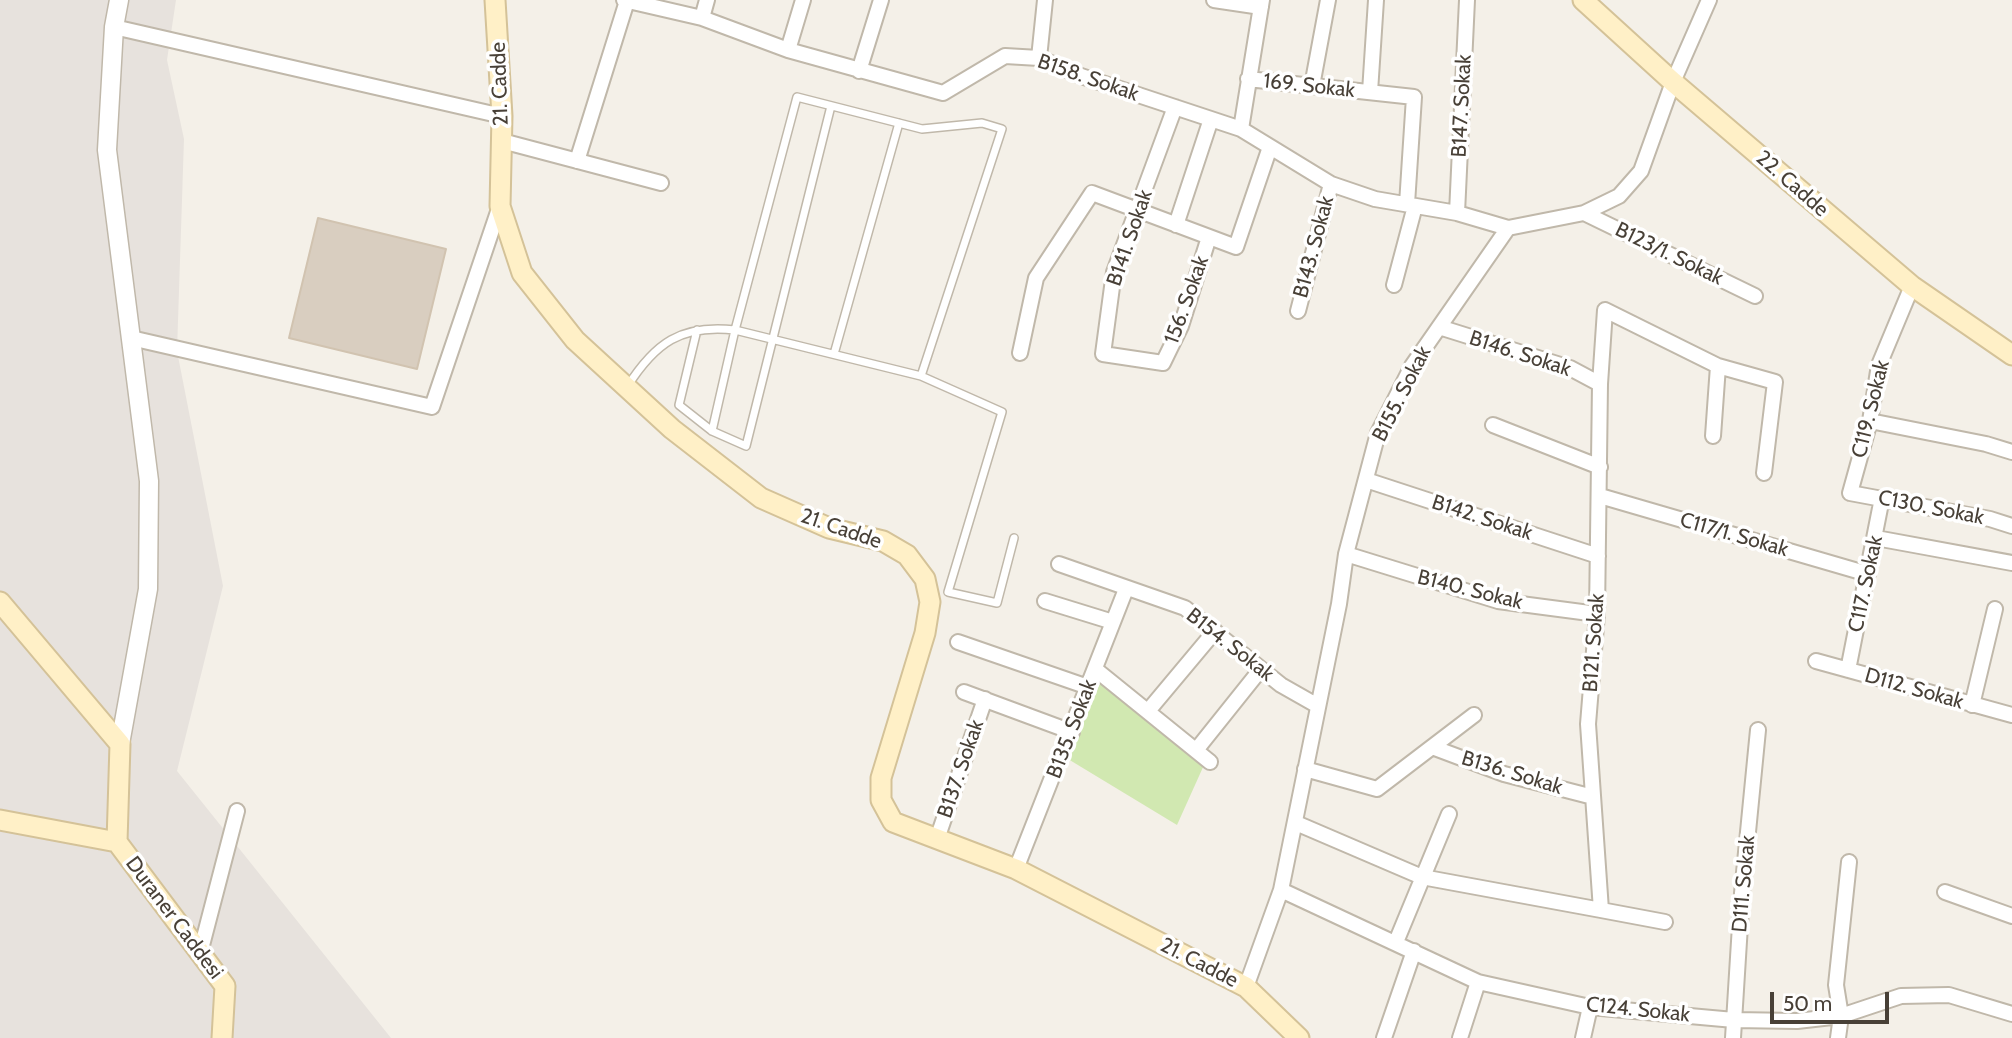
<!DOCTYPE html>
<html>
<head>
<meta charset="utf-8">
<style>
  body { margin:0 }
  #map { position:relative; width:2012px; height:1038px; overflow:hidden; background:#f4f0e8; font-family:Cabin,sans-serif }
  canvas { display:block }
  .scale { position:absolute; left:1770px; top:992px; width:119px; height:32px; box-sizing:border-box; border:4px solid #484037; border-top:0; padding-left:9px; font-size:21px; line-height:24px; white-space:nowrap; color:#484037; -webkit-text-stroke:5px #fff; paint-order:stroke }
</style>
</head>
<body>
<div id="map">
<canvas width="2012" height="1038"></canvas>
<div class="scale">50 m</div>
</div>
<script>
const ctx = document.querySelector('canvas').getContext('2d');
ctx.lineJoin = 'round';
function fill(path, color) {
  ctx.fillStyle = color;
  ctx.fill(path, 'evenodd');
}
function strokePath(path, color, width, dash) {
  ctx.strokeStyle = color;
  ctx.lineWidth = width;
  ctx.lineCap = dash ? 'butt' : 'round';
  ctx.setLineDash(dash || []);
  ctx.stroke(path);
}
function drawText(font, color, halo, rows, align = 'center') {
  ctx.font = font + ' Cabin,sans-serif';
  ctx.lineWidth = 7;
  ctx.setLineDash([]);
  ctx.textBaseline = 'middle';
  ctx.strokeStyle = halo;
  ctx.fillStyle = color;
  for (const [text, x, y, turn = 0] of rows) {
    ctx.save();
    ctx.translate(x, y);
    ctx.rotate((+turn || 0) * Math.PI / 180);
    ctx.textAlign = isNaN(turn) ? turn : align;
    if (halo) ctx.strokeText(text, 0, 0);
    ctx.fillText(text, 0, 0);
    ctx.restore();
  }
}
fill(new Path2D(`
  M0,0h176l-9,60 17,79 -7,212 46,235 -46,185 214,267h-391z`), '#e7e2dd');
fill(new Path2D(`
  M1101,681l103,84 -27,60 -109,-66z`), '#d1e8b1');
const building = new Path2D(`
  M318,218l128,31 -29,120 -128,-31z`);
fill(building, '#d9cec0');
strokePath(building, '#d1c3b0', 2);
const service = new Path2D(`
  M697,330l-18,75 33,26 34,15 85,-340
  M834,354l65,-231
  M627,387c28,-44 54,-63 108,-57l186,46 81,36 -54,180 49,11 17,-65
  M712,431l23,-101 62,-233 125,32 60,-6 20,6 -81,247`);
const minor = new Path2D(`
  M624,0l78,18 86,32 155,43 62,-37 34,2 42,18 160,53 90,55 44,15 82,14 51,15
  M1214,0l47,7
  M702,18l5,-18
  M114,27l388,89
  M788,50l15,-50
  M1039,58l6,-58
  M859,71l22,-71
  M1248,79l166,18 -7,107
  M1312,86l16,-86
  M1370,92l6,-92
  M1175,107l-61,165 -11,82 60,9 18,-37 28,-89
  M1241,129l21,-129
  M502,141l159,42
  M577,161l50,-160
  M1457,213l10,-213
  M1584,213l171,83
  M1176,225l35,-106
  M1394,285l21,-79
  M1912,286l-33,79 -9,56 -20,72 140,26 22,7
  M1298,311l33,-127
  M1439,327l131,41 30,16
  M131,338l301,69 68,-201
  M1020,353l16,-75 56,-85 144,54 34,-100
  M1870,421l116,23 26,8
  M1493,425l107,42
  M1713,436l5,-70
  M1366,480l232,76
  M1600,496l268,78
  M1876,538l136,25
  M1346,554l152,47 99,13
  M1059,564l126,44 96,77 37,21
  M1045,601l68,21
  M958,642l130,45
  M1816,661l196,54
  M1095,669l115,93
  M1848,670l34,-172
  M964,692l108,40
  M1972,705l23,-96
  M1148,711l67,-80
  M1432,747l72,27 89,23
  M1197,749l64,-80
  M1305,769l72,20 97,-74
  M1296,823l126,54 179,33
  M937,839l48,-140
  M1016,869l110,-280
  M1281,890l197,92 112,25 144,13 63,1 44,-5 60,-20 48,-1 63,19
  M1945,892l67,24
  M1665,922l-64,-12 -13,-186 9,-110 3,-230 5,-74 113,56 57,16 -11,91
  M1396,942l53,-128
  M200,953l37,-142
  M1246,987l35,-97 58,-286 7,-50 32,-121 34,-67 96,-138 76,-15 35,-17 22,-25 32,-89 36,-82
  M1384,1038l30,-87
  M1460,1038l18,-56
  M1583,1038l7,-31
  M1733,1038l9,-145 16,-163
  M1838,1038l3,-22 -5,-31 13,-123`);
const tertiary = new Path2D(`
  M119,0l-5,27 -7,123 42,331 -1,108 -28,155`);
const secondary = new Path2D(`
  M495,0l7,116 -2,90 22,67 53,67 97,89 89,69 68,30 54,13 24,14 18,24 5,23 -5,31 -44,145v22l12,22 123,47 230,118 53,51
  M1583,0l90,82 239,204 100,69
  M0,602l120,142 -3,98
  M0,820l117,22
  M117,842l108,144 -3,52`);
strokePath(service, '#c0b8aa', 10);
strokePath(minor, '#c0b8aa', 18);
strokePath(tertiary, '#c0b8aa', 21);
strokePath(secondary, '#d4c298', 23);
strokePath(service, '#fff', 7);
strokePath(minor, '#fff', 14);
strokePath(tertiary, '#fff', 18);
strokePath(secondary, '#fff0c7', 19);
drawText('21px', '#484037', '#fff', [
  ["B158. Sokak",1088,78,19],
  ["21. Cadde",500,84,-92],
  ["169. Sokak",1309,86,6],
  ["B147. Sokak",1462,106,-87],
  ["22. Cadde",1792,184,41],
  ["B141. Sokak",1130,238,-71],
  ["B143. Sokak",1314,247,-75],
  ["B123/1. Sokak",1669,254,26],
  ["156. Sokak",1187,300,-70],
  ["B146. Sokak",1520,354,18],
  ["B155. Sokak",1402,394,-63],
  ["C119. Sokak",1871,409,-76],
  ["C130. Sokak",1931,508,11],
  ["B142. Sokak",1482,518,18],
  ["21. Cadde",841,529,19],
  ["C117/1. Sokak",1734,535,16],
  ["C117. Sokak",1866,584,-78],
  ["B140. Sokak",1470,590,14],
  ["B121. Sokak",1594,643,-86],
  ["B154. Sokak",1230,645,38],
  ["D112. Sokak",1914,689,16],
  ["B135. Sokak",1072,729,-69],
  ["B137. Sokak",961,769,-71],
  ["B136. Sokak",1512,773,17],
  ["D111. Sokak",1744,884,-85],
  ["Duraner Caddesi",174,918,53],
  ["21. Cadde",1199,963,27],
  ["C124. Sokak",1638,1010,6]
]);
</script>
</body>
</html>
